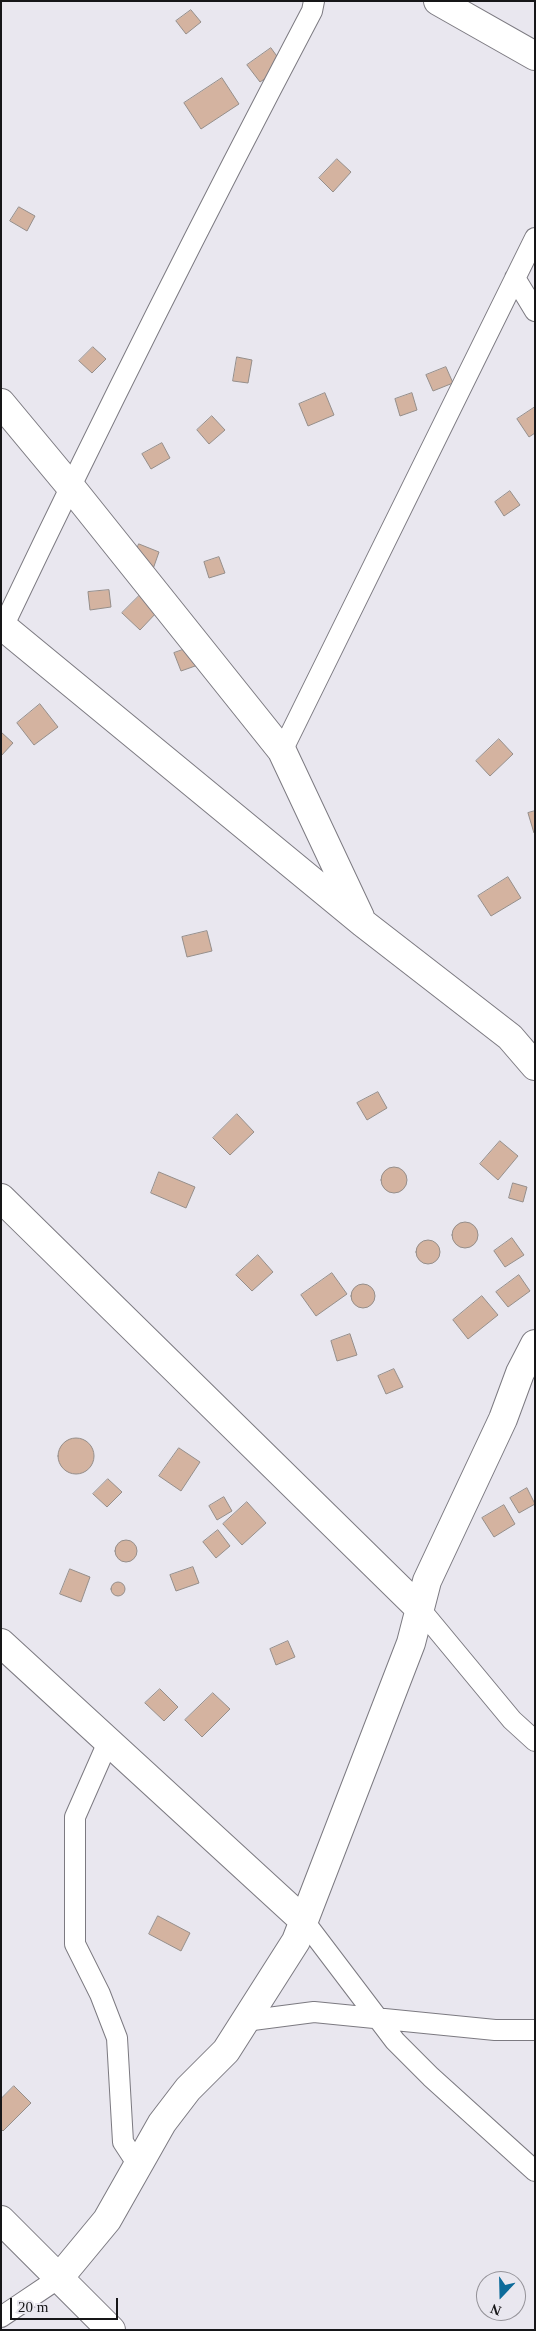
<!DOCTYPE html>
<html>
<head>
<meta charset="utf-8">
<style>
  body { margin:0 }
  #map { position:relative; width:536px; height:2331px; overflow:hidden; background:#e9e7ef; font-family:Georgia,serif }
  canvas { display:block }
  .frame { position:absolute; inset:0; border:2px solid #161618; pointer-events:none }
  .north { position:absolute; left:476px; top:2271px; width:50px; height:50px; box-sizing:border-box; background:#e9e7ef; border:1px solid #959399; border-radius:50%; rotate:201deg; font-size:14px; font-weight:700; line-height:20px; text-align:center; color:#161618 }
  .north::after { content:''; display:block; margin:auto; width:18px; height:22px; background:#0d6b9a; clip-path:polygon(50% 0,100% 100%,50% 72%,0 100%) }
  .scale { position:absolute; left:10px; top:2298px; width:108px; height:22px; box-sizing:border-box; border:2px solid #161618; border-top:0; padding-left:6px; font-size:15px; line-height:18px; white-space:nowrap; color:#161618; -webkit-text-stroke:4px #e9e7ef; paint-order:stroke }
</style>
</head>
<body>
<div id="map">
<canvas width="536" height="2331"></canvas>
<div class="frame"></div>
<div class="north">N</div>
<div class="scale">20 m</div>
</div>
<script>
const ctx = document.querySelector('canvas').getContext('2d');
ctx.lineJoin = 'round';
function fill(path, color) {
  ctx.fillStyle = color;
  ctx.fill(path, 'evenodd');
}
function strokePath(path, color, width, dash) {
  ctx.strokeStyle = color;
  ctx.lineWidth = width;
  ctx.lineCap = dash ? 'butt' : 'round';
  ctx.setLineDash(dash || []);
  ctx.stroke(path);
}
const building = new Path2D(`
  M191,10l10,12 -15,12 -10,-13z
  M271,48l13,18 -24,16 -13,-17z
  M222,78l17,26 -38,25 -17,-26z
  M337,159l14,13 -18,20 -14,-14z
  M19,207l16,9 -8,15 -17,-10z
  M93,347l13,12 -14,14 -13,-12z
  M237,357l15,3 -4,23 -15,-2z
  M446,367l7,16 -20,8 -7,-16z
  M325,393l9,22 -26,11 -9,-22z
  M412,393l5,17 -17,6 -5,-17z
  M535,407v26l-6,4 -12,-18z
  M212,416l13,14 -16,14 -12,-14z
  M162,443l8,15 -19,11 -9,-15z
  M510,491l10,14 -16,11 -9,-14z
  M139,544l20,8 -6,17 -21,-8z
  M219,557l6,16 -16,5 -5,-16z
  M109,590l2,17 -21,3 -2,-18z
  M141,594l17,17 -18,19 -18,-17z
  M191,647l7,18 -17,6 -7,-18z
  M40,704l18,23 -24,18 -17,-22z
  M1,732l12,11 -12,13z
  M499,739l14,15 -23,22 -14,-15z
  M535,811v21l-1,1 -6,-20z
  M508,877l13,21 -30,18 -13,-20z
  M207,931l5,20 -25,6 -5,-20z
  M378,1092l9,16 -20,12 -10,-17z
  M237,1114l17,18 -24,23 -17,-17z
  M500,1141l18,15 -20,24 -18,-16z
  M381 1180a13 13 0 1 1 26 0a13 13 0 1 1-26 0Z
  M159,1172l36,15 -9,21 -35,-15z
  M513,1183l14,4 -4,15 -14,-4z
  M452 1235a13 13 0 1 1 26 0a13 13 0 1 1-26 0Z
  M512,1238l12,17 -19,12 -11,-16z
  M416 1252a12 12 0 1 1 24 0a12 12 0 1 1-24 0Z
  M258,1255l15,17 -21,19 -16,-16z
  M332,1273l15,21 -31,22 -15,-21z
  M519,1275l11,16 -22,16 -12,-15z
  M351 1296a12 12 0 1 1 24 0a12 12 0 1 1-24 0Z
  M482,1296l16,19 -30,24 -15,-19z
  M350,1334l7,21 -20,6 -6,-20z
  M394,1369l9,18 -17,7 -8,-18z
  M58 1456a18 18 0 1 1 36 0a18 18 0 1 1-36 0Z
  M179,1448l21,14 -19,29 -22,-15z
  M108,1479l14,13 -15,15 -14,-13z
  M527,1488l8,16 -16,9 -9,-15z
  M224,1497l8,14 -15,9 -8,-14z
  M247,1502l19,21 -24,22 -19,-21z
  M504,1505l11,19 -21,13 -12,-19z
  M218,1530l12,16 -14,12 -13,-16z
  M115 1551a11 11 0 1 1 22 0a11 11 0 1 1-22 0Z
  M193,1567l6,16 -23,8 -6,-16z
  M70,1569l20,8 -9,25 -21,-8z
  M111 1589a7 7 0 1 1 14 0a7 7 0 1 1-14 0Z
  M288,1641l7,16 -19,8 -6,-16z
  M160,1689l18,18 -14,14 -19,-18z
  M213,1693l17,16 -28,28 -17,-17z
  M158,1916l32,17 -9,18 -32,-17z
  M14,2086l17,17 -28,28 -2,-2v-30z`);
fill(building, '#d4b3a0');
strokePath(building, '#958e8a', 1);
const lane = new Path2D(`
  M515,278l20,33
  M3,627c99,-208 202,-413 309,-616l2,-10
  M282,751l253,-513
  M420,1609l92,111 23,21
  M108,1742l-33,75v127l25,50 17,44 6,104 15,23
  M304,1921l91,120 36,36 104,94
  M245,2021l69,-9 181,18h40
  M1,2317l58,-39`);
const street = new Path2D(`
  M438,1l97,55
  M1,403l69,83 212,265 78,166
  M1,625l362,298 147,114 25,29
  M1,1198l419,411
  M1,1643l303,278
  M1,2220l110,110
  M59,2278l48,-58 55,-97 26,-34 38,-38 70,-110 115,-298 16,-62 76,-162 17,-46 15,-29`);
strokePath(lane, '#7c7a81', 22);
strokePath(street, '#7c7a81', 30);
strokePath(lane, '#fff', 20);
strokePath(street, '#fff', 28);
</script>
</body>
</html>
